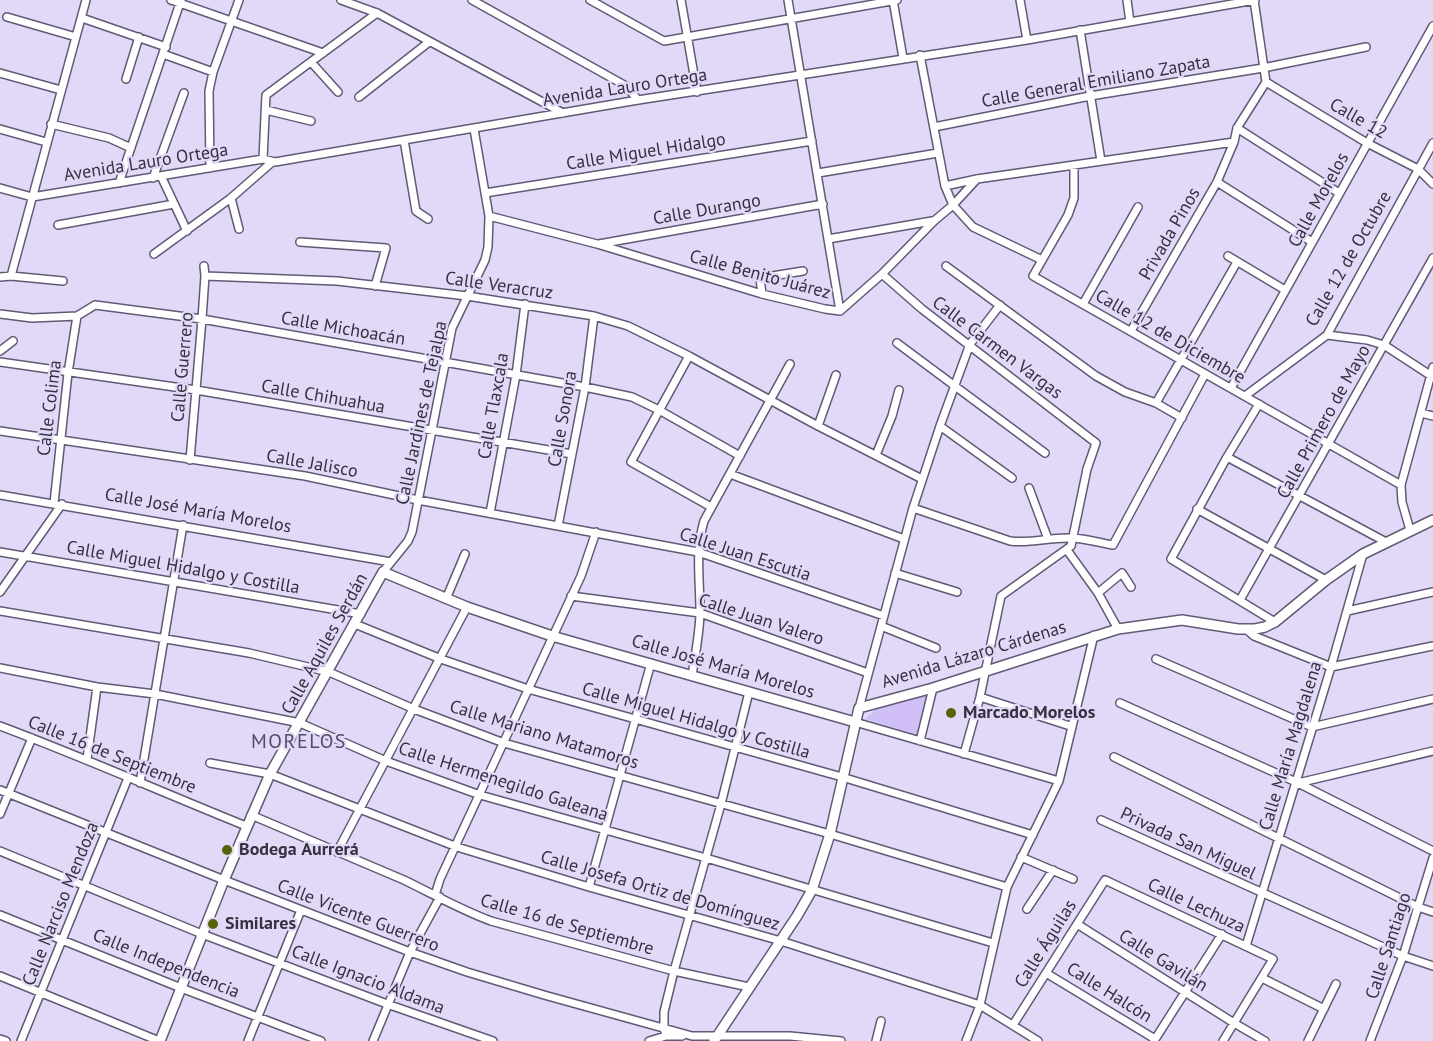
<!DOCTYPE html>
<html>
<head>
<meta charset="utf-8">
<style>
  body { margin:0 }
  canvas { display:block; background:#e2d9f9 }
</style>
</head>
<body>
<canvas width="1433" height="1041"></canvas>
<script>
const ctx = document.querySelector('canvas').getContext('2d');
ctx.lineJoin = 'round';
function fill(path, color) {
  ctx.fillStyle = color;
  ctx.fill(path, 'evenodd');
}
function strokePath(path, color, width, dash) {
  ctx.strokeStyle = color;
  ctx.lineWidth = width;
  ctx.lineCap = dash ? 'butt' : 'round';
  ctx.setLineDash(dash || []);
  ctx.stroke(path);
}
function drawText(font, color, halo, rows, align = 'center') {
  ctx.font = font + ' "PT Sans",sans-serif';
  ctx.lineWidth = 4.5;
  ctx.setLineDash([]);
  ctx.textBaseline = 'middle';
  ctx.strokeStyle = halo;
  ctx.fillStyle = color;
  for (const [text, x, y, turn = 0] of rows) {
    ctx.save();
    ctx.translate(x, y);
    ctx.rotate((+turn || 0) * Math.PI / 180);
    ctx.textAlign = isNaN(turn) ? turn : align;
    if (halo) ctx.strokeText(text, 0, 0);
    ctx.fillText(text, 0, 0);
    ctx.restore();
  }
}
fill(new Path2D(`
  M929,695l-11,40 -53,-16 13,-12z`), '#d1c0f8');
const street = new Path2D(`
  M171,0l152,53
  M341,0l36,13 186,100
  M472,0l154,86 12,14
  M590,0l74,41 233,-41
  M681,0l16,92
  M788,0l52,311
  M893,0l10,58
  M1020,0l7,40
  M1127,0l3,22
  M7,17l69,20
  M82,18l84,29
  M1080,30l21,131
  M163,54l50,18
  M920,55l25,131 8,19 20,22 69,33
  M311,62l27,30
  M0,73l61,17
  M126,79l13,-42
  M1266,82l101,61 51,26 15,15
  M359,97l70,-55
  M266,110l45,11
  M51,124l58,14 22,10
  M934,127l156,-31 173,-28 103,-21
  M1237,128l102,65
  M0,129l46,13
  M404,140l12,71 12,8
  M263,159l3,-64 111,-82
  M1074,165v33l-6,17 -35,61 368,209
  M210,168l-1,-77 4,-19 26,-72
  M818,173l120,-20
  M161,176l26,55
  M153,178l31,-85
  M1217,182l95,60
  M119,183l62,-183
  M945,186l32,-7 257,-37
  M0,188l32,9 231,-38 12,3 363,-62 389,-60 228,-40
  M485,193l327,-52
  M231,198l8,31
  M489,216l108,28 165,50 63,15 15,2 42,-37 52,-53 19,-16 24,-26
  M58,225l116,-21
  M828,239l104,-18
  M300,242l86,6 -11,38
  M599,244l224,-40
  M154,254l77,-56 40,-35
  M1228,256l57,34
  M946,266l150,110 29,16 31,11 26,15
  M882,274l40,35 174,134 -9,26 -16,77 -70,50 -21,101 -16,57
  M11,276l75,-276
  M205,276l132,5 130,15 127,20 34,10 61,30 129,70 104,53
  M0,277l11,-1 52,5
  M762,294l-2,-16 43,-7
  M1083,304l55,-97
  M0,314l32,4 45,-2 18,-11 107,14 383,68 47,10 27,13 81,46
  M1131,331l86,-149 17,-40 3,-14 29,-46 -12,-82
  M1327,335l40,5 17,5 49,32
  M897,343l148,110
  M0,351l13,-10
  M689,356l-58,106 80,45
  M0,362l196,28 376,64
  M1231,388l202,-362
  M1245,396l82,-61 106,-192
  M1156,403l81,-141
  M1259,404l-32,53 -56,102 104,63
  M1421,413l12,3
  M818,426l18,-51
  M940,426l72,52
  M0,431l305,45 113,24 280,52 186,64
  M876,455l16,-39 7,-26
  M1227,457l159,85
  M190,460l12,-141 3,-43 -1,-10
  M730,474l174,65
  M1029,488l19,51
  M0,495l391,67
  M54,503l14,-130 9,-57
  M913,508l97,33c20,3 40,-4 61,-3 14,0 28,5 42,7l92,-171
  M1197,509l129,71
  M490,513l26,-138 9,-71
  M558,526l27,-139 9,-71
  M1410,530l-8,-28 -1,-17 32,-118
  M1067,550l31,43 20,36
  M0,552l361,62
  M383,572l25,-31 4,-9 40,-204 33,-68 3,-13 1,-31 -15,-87
  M895,573l62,19
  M0,592l62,-88
  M1098,593l24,-20 9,14
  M571,596l129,17 168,60
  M446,599l19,-45
  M1240,600l193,-342
  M0,611l249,42 80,19 85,37 90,34 326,91 177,53
  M1347,611l86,-19
  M355,624l86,35 87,30 314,88 191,58
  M881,626l55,22
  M1246,629l8,7 77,31 102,-21
  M1156,659l156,68 121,-28
  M0,668l97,19 58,7 145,29 86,38 94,34 226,63 287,85
  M692,676c3,-21 8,-44 8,-65 0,-31 -5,-60 4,-90l86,-157
  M980,697l90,29
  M1120,703l176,79 137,69
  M859,708l54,-200 27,-82 30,-82 30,-39
  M855,722l204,59
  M0,726c83,31 164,67 246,100
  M920,741l13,-53
  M1114,757l304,150 15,5
  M87,759l10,-72
  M210,763l60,11 187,73 132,40 192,54 199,64 58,36
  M140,783l43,-258
  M1298,783l135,-32
  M0,790l224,90 186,72 57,20 77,23 148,41h98l51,5
  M0,814l32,-76
  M251,815c51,22 102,43 153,65 29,14 57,30 87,41l183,50 75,16
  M1101,820l302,136 30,10
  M0,851l202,83 185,70 106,37
  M337,852l130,-245
  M1021,857l52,22
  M589,887l62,-224
  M435,895l5,-16 141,-303 15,-44
  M1027,909l26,-39
  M0,915l181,73 140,53
  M1077,924l157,99 31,18
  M1246,946l85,-279 32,-113
  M1046,973l109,66
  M0,976l159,65
  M1262,978l62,31
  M1013,1025l92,-145 168,79 -50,82
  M666,1036l-2,-8v-16l10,-41 47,-167 28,-112
  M0,1039l6,2
  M21,1041l107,-263
  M248,1041l53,-131
  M373,1041l37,-89 30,-55
  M649,1041l17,-5h16
  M876,1041l5,-20
  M966,1041l14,-36 27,-118 52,-106 35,-146
  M1154,1041l68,-107
  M1308,1041l28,-57
  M1370,1041l33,-85 30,-98`);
const secondary = new Path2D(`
  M160,1041l64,-161 46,-106 113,-202 84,35 85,29 303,86
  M714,1041l83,-125 15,-26 18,-56 29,-126 74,-20 185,-59 64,-9 56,9h17l10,-2 10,-5 51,-42 37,-26 70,-34`);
strokePath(street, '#625975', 10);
strokePath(secondary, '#625975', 12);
strokePath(street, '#fff', 7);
strokePath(secondary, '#fff', 9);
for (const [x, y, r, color] of [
  [951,713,6,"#566306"],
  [227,850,6,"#566306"],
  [213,924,6,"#566306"]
]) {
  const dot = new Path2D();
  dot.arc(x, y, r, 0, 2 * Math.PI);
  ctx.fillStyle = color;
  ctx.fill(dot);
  strokePath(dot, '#e2d9f9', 2);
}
drawText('18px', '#35313e', '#e2d9f9', [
  ["Calle General Emiliano Zapata",1096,82,-10],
  ["Avenida Lauro Ortega",625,88,-9],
  ["Calle 12",1358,119,30],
  ["Calle Miguel Hidalgo",646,152,-9],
  ["Avenida Lauro Ortega",146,163,-9],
  ["Calle Morelos",1319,200,-61],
  ["Calle Durango",707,210,-10],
  ["Privada Pinos",1170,234,-60],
  ["Calle 12 de Octubre",1349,259,-60],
  ["Calle Benito Juárez",760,275,15],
  ["Calle Veracruz",499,286,8],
  ["Calle Michoacán",343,329,10],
  ["Calle 12 de Diciembre",1170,337,30],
  ["Calle Carmen Vargas",997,348,37],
  ["Calle Guerrero",183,367,-85],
  ["Calle Chihuahua",323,397,10],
  ["Calle Tlaxcala",494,406,-80],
  ["Calle Colima",50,408,-83],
  ["Calle Jardines de Tejalpa",422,413,-78],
  ["Calle Sonora",563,419,-80],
  ["Calle Primero de Mayo",1324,422,-61],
  ["Calle Jalisco",312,464,10],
  ["Calle José María Morelos",198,511,10],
  ["Calle Juan Escutia",745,555,18],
  ["Calle Miguel Hidalgo y Costilla",183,568,10],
  ["Calle Juan Valero",761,620,18],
  ["Calle Aquiles Serdán",325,644,-61],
  ["Avenida Lázaro Cárdenas",974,655,-17],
  ["Calle José María Morelos",723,667,16],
  ["Calle Miguel Hidalgo y Costilla",696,721,16],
  ["Calle Mariano Matamoros",544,735,17],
  ["Calle María Magdalena",1291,746,-73],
  ["Calle 16 de Septiembre",112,755,22],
  ["Calle Hermenegildo Galeana",503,782,18],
  ["Privada San Miguel",1188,844,25],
  ["Calle Josefa Ortiz de Domínguez",660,891,16],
  ["Calle Narciso Mendoza",61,904,-68],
  ["Calle Lechuza",1196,906,25],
  ["Calle Vicente Guerrero",358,916,21],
  ["Calle 16 de Septiembre",567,925,16],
  ["Calle Águilas",1046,944,-58],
  ["Calle Santiago",1389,946,-72],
  ["Calle Gavilán",1163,961,32],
  ["Calle Independencia",166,964,22],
  ["Calle Ignacio Aldama",368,980,21],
  ["Calle Halcón",1109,993,32]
]);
drawText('bold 18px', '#35313e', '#e2d9f9', [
  ["Marcado Morelos",963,713],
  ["Bodega Aurrerá",239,850],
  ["Similares",225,924]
], 'left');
ctx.letterSpacing = '1.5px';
drawText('20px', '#534b66', '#e2d9f9', [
  ["MORELOS",299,742]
]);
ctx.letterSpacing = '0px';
</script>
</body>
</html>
